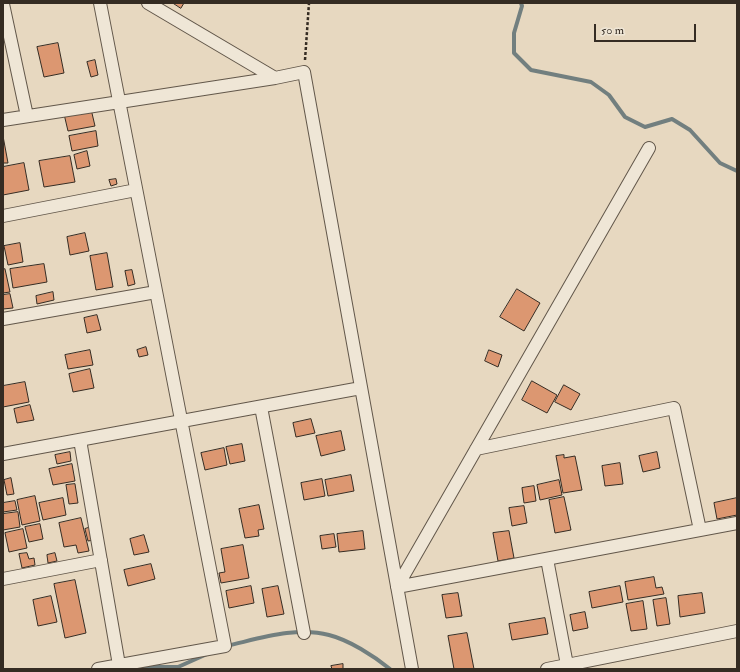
<!DOCTYPE html>
<html>
<head>
<meta charset="utf-8">
<style>
  body { margin:0 }
  #map { position:relative; width:740px; height:672px; overflow:hidden; background:#e7d8c0; font-family:"IM FELL Double Pica",serif }
  canvas { display:block }
  .frame { position:absolute; inset:0; border:4px solid #352c23; pointer-events:none }
  .scale { position:absolute; left:594px; top:24px; width:102px; height:18px; box-sizing:border-box; border:2px solid #352c23; border-top:0; padding-left:5px; font-size:12px; line-height:14px; white-space:nowrap; color:#352c23; -webkit-text-stroke:3px #efe6d6; paint-order:stroke }
</style>
</head>
<body>
<div id="map">
<canvas width="740" height="672"></canvas>
<div class="frame"></div>
<div class="scale">50 m</div>
</div>
<script>
const ctx = document.querySelector('canvas').getContext('2d');
ctx.lineJoin = 'round';
function strokePath(path, color, width, dash) {
  ctx.strokeStyle = color;
  ctx.lineWidth = width;
  ctx.lineCap = dash ? 'butt' : 'round';
  ctx.setLineDash(dash || []);
  ctx.stroke(path);
}
function fill(path, color) {
  ctx.fillStyle = color;
  ctx.fill(path, 'evenodd');
}
strokePath(new Path2D(`
  M521,3l1,3 -8,27v20l17,17 60,12 18,13 16,22 20,10 27,-8 18,11 30,33 17,8
  M226,646c32,-7 70,-20 103,-11 20,5 45,21 61,34
  M137,667h41l29,-13`), '#727f7f', 4);
const building = new Path2D(`
  M173,3h11l-3,5z
  M58,43l6,30 -20,4 -7,-30z
  M95,60l3,15 -7,2 -4,-15z
  M91,109l4,17 -27,5 -4,-17z
  M96,131l2,15 -26,5 -3,-15z
  M3,136l5,27h-5z
  M87,151l3,15 -13,3 -3,-14z
  M70,156l5,26 -31,5 -5,-26z
  M24,163l5,27 -26,5v-28z
  M116,179l1,5 -6,2 -2,-6z
  M85,233l4,18 -19,4 -3,-18z
  M20,243l3,19 -15,3 -4,-19z
  M107,253l6,34 -17,3 -6,-34z
  M44,264l3,18 -34,6 -3,-19z
  M5,269l5,23 -7,1v-23z
  M132,270l3,14 -7,2 -3,-15z
  M517,289l23,14 -16,28 -24,-14z
  M53,292l1,8 -17,4 -1,-8z
  M10,294l3,14 -10,1v-14z
  M97,315l4,15 -14,3 -3,-15z
  M146,347l2,8 -9,2 -2,-7z
  M90,350l3,15 -25,4 -3,-14z
  M489,350l13,5 -4,12 -13,-6z
  M90,369l4,19 -21,4 -4,-18z
  M532,381l25,14 -10,18 -25,-13z
  M25,382l4,20 -26,5v-21z
  M564,385l16,9 -9,16 -16,-8z
  M30,405l4,15 -17,3 -3,-14z
  M311,419l4,14 -19,4 -3,-14z
  M341,431l4,19 -24,6 -5,-20z
  M242,444l3,17 -15,3 -4,-17z
  M224,448l3,17 -22,5 -4,-17z
  M70,452l1,9 -14,3 -2,-9z
  M657,452l3,16 -17,4 -4,-16z
  M564,455v3l11,-2 7,34 -19,3 -7,-37z
  M620,463l3,21 -18,2 -3,-20z
  M72,464l3,17 -22,4 -4,-16z
  M351,475l3,16 -26,5 -3,-16z
  M11,478l3,16 -7,1 -3,-15z
  M322,479l3,17 -21,4 -3,-17z
  M559,480l3,15 -22,5 -3,-15z
  M75,484l3,19 -9,1 -3,-19z
  M534,486l2,15 -12,2 -2,-15z
  M35,496l5,25 -18,4 -5,-25z
  M564,497l7,33 -16,3 -6,-33z
  M63,498l3,17 -23,5 -4,-17z
  M737,498v17l-20,4 -3,-16z
  M15,501l2,9 -14,2v-9z
  M259,505l5,24 -6,1 1,6 -14,2 -6,-29z
  M524,506l3,17 -15,3 -3,-18z
  M18,512l2,15 -17,3v-16z
  M81,518l8,33 -11,2 -2,-8 -12,2 -5,-24z
  M40,524l3,15 -14,3 -4,-15z
  M91,527l3,13 -6,1 -3,-12z
  M23,529l4,19 -18,4 -4,-19z
  M363,531l2,18 -26,3 -2,-18z
  M509,531l5,27 -16,3 -5,-28z
  M334,534l2,13 -14,2 -2,-13z
  M144,535l5,17 -15,3 -4,-16z
  M243,545l6,33 -28,5 -2,-10 6,-1 -4,-23z
  M27,553l2,6 5,-1 1,7 -13,3 -3,-14z
  M55,553l2,8 -9,2 -1,-8z
  M151,564l4,15 -27,7 -4,-16z
  M654,577l2,11 6,-1 2,7 -36,6 -3,-18z
  M75,580l11,53 -21,5 -11,-54z
  M251,586l3,17 -25,5 -3,-17z
  M278,586l6,28 -17,3 -5,-28z
  M620,586l3,16 -31,6 -3,-16z
  M458,593l4,23 -16,2 -4,-23z
  M702,593l3,20 -25,4 -2,-21z
  M51,596l6,26 -19,4 -5,-26z
  M666,598l4,26 -13,2 -4,-26z
  M643,601l4,28 -16,2 -5,-27z
  M585,612l3,16 -15,3 -3,-16z
  M545,618l3,16 -36,6 -3,-16z
  M467,633l7,36h-20l-6,-33z
  M343,664v5h-11l-1,-3z`);
fill(building, '#dc9771');
strokePath(building, '#352c23', 1);
const street = new Path2D(`
  M148,3l127,75
  M3,4l24,112
  M3,120l272,-42 29,-6 108,597
  M3,216l133,-26
  M3,319l153,-27
  M261,407l43,226
  M80,440l39,225
  M476,449l198,-41 26,122
  M3,454l358,-66
  M547,559l20,106
  M3,579l98,-19
  M397,587l252,-439
  M397,587l340,-64
  M98,669l127,-23 -125,-643
  M547,669l190,-38`);
strokePath(street, '#62574a', 14);
strokePath(new Path2D(`
  M305,60l4,-57`), '#352c23', 2.5, [3, 2]);
strokePath(street, '#efe6d6', 12);
</script>
</body>
</html>
